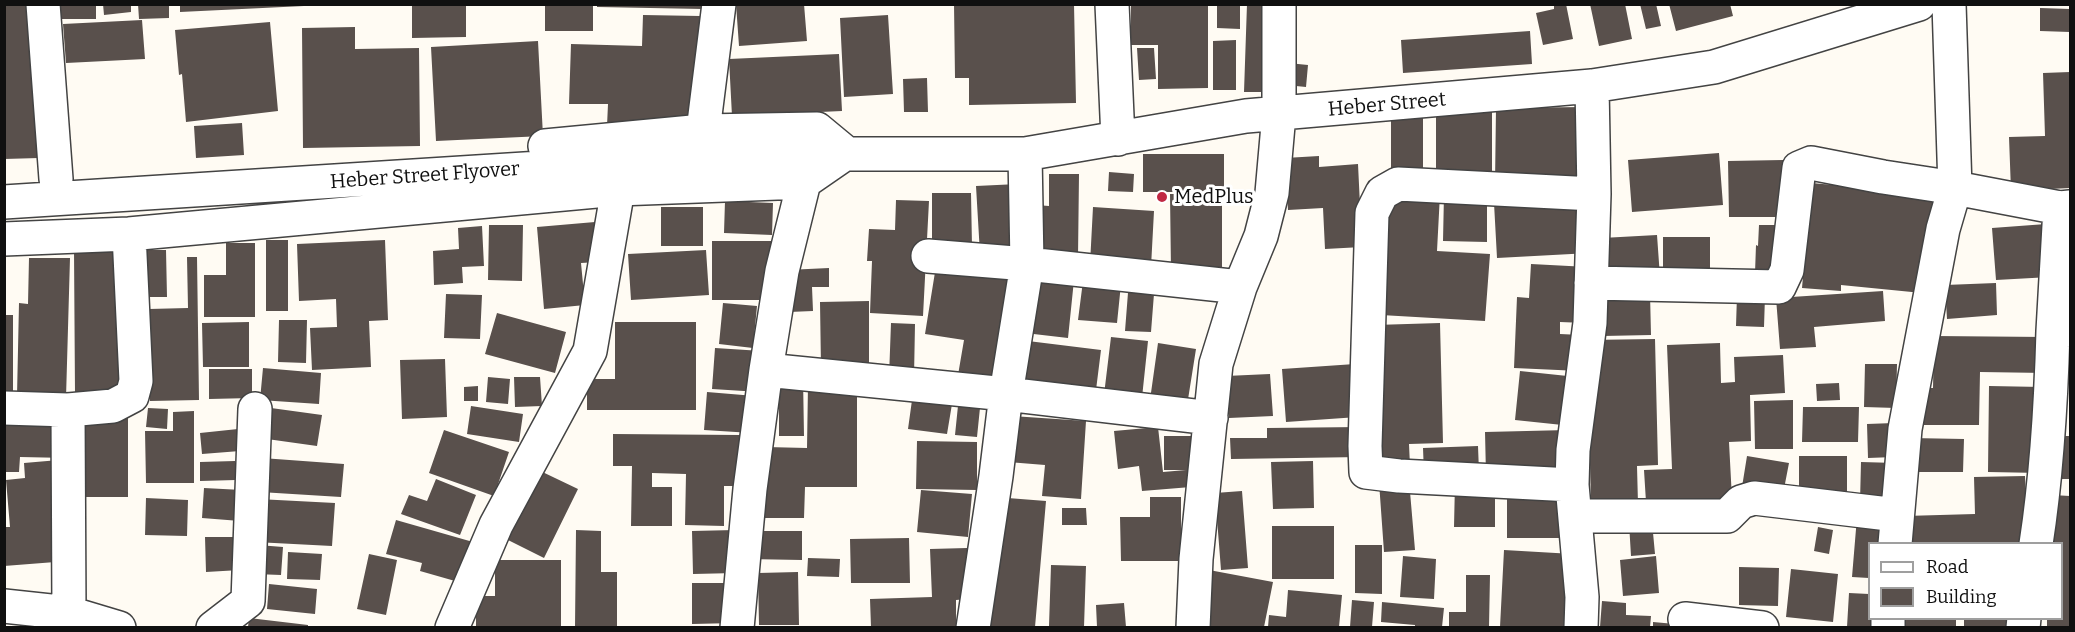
<!DOCTYPE html>
<html>
<head>
<meta charset="utf-8">
<style>
  body { margin:0 }
  #map { position:relative; width:2075px; height:632px; overflow:hidden; background:#fffbf3; font-family:Bitter,serif }
  canvas { display:block }
  .frame { position:absolute; inset:0; border:6px solid #101010; pointer-events:none }
  .legend { position:absolute; left:1868px; top:542px; width:195px; height:78px; box-sizing:border-box; background:#fff; border:2px solid #9f9f9f; margin:0; padding:8px 10px; list-style:none; font-size:18px; color:#101010 }
  .legend li { display:flex; align-items:center; gap:12px; height:30px }
  .legend b { width:30px; border:2px solid #9f9f9f }
</style>
</head>
<body>
<div id="map">
<canvas width="2075" height="632"></canvas>
<div class="frame"></div>
<ul class="legend">
<li><b style="height:8px;background:#fff"></b>Road</li>
<li><b style="height:16px;background:#59504c"></b>Building</li>
</ul>
</div>
<script>
const ctx = document.querySelector('canvas').getContext('2d');
ctx.lineJoin = 'round';
function fill(path, color) {
  ctx.fillStyle = color;
  ctx.fill(path, 'evenodd');
}
function strokePath(path, color, width, dash) {
  ctx.strokeStyle = color;
  ctx.lineWidth = width;
  ctx.lineCap = dash ? 'butt' : 'round';
  ctx.setLineDash(dash || []);
  ctx.stroke(path);
}
function drawText(font, color, halo, rows, align = 'center') {
  ctx.font = font + ' Bitter,serif';
  ctx.lineWidth = 6;
  ctx.setLineDash([]);
  ctx.textBaseline = 'middle';
  ctx.strokeStyle = halo;
  ctx.fillStyle = color;
  for (const [text, x, y, turn = 0] of rows) {
    ctx.save();
    ctx.translate(x, y);
    ctx.rotate((+turn || 0) * Math.PI / 180);
    ctx.textAlign = isNaN(turn) ? turn : align;
    if (halo) ctx.strokeText(text, 0, 0);
    ctx.fillText(text, 0, 0);
    ctx.restore();
  }
}
fill(new Path2D(`
  M4,4h27l8,154 -35,1z
  M52,4h44v15h-44z
  M103,4h28v8l-27,3z
  M138,4h31v14l-30,1z
  M180,4h124v2l-124,6z
  M412,4h54v33l-54,1z
  M545,4h48v27h-48z
  M597,4h107l-1,5 -106,-2z
  M736,4h68l3,37 -68,5z
  M954,4h120l2,99 -107,2v-27h-14z
  M1131,4h77v84l-50,1v-44h-27z
  M1217,4h23v25l-23,-1z
  M1247,4h23l-2,88h-24z
  M1554,4h12l7,35 -30,6 -7,-32 18,-4z
  M1590,4h35l7,35 -33,7z
  M1640,4h16l5,22 -15,3z
  M1669,4h61l3,12 -57,15z
  M2040,8l30,1v23l-30,-1z
  M643,15l57,1 -2,105 -50,-1v7l-41,-1 1,-22h-39l2,-60 71,2z
  M888,15l5,79 -49,3 -4,-79z
  M142,20l3,39 -79,4 -3,-39z
  M270,22l8,89 -92,11 -4,-48 -3,1 -4,-45z
  M355,27v22l64,-1 1,98 -117,2 -1,-120z
  M1530,31l2,33 -129,9 -2,-33z
  M1236,40v50h-23v-49z
  M538,41l5,95 -107,5 -5,-94z
  M1137,48h17l2,31 -17,1z
  M839,54l3,57 -110,5 -3,-57z
  M1288,63l20,2 -2,22 -20,-2z
  M2070,72v116l-59,3 -2,-54 36,-1 -2,-63z
  M927,78l1,34h-24l-1,-33z
  M1586,107v77h-91l1,-76z
  M1436,110h56v68l-56,1z
  M1391,114h32v62h-32z
  M242,123l2,32 -48,3 -2,-32z
  M1719,153l4,52 -91,7 -4,-52z
  M1143,154h81v38h-81z
  M1319,156v11l39,-3 4,83 -37,2 -2,-41 -35,2 -3,-52z
  M1783,160l1,57h-55l-1,-56z
  M1109,172l25,2 -1,18 -25,-1z
  M1049,174h30l-1,83 -42,-1v-51l13,1z
  M1811,183l125,11 -1,20 -5,-1 -8,80 -81,-8v6l-39,-3z
  M1018,184l4,67 -42,3 -4,-68z
  M1388,191l52,3 -3,57 53,3 -5,67 -104,-6z
  M932,193h39l1,54 -40,1z
  M1170,194h52v77h-51z
  M1444,194h43v48l-44,-1z
  M1588,198l2,55 -93,5 -3,-55z
  M896,200l33,1 -6,115 -53,-3 2,-52h-5l2,-32 26,1z
  M725,201l48,2 -1,32 -48,-2z
  M661,207h42v39h-42z
  M1093,207l61,4 -3,56 -61,-3z
  M595,222l3,40 -17,1 4,42 -41,4 -7,-82z
  M2046,224l4,53 -54,3 -4,-52z
  M489,225h34l-1,56 -34,-1z
  M1759,225h20l-1,48h-23l1,-28 2,1z
  M482,226l2,40 -22,1 1,16 -29,2 -1,-34 26,-2 -1,-21z
  M1657,235l3,42 -55,3 -3,-42z
  M1663,237h47v42l-47,1z
  M266,240h22v71h-22z
  M385,240l3,80 -19,1 2,46 -59,3 -2,-42 27,-1 -1,-28 -37,2 -2,-57z
  M712,241h62v59h-62z
  M226,243h29v74h-51v-42h22z
  M74,250h50l1,144h-50z
  M147,250h19l1,47h-19z
  M706,250l3,45 -78,5 -3,-46z
  M187,257h10l2,143 -49,1 -1,-92 39,-1z
  M29,258h41l-4,140 -49,-2 2,-93 9,1z
  M1531,264l57,3 -3,56 -25,-1v12l21,1 -1,36 -66,-3 3,-71 12,1z
  M936,266l79,13 -18,103 -39,-7 6,-35 -39,-6z
  M829,268v19h-17l1,24 -24,1 -2,-42z
  M1030,276l44,4 -6,58 -43,-5z
  M1129,280l26,1 -4,51 -26,-1z
  M1083,281l38,3 -4,39 -39,-3z
  M1996,283l1,32 -50,4 -2,-34z
  M1883,291l2,30 -71,6 2,20 -36,2 -4,-51z
  M1602,293h48l1,42 -48,1z
  M446,294l36,1 -2,44 -36,-1z
  M1737,295l28,1 -1,31 -28,-1z
  M869,301v67h-48l-1,-66z
  M723,303l34,3 -4,42 -34,-4z
  M497,313l69,19 -11,41 -70,-19z
  M4,315h9v83h-9z
  M279,320h28l-1,43 -28,-1z
  M249,322v45h-46l-1,-44z
  M615,322h81v88h-109v-31h28z
  M891,323l24,1 -1,53h-25z
  M1440,323l3,120 -34,1 1,22 -32,1 -3,-142z
  M1934,336l112,1v36l-66,-1 -1,53h-62l1,-37h15z
  M1111,337l37,4 -7,66 -38,-4z
  M1655,339l3,126 -21,1 1,38 -47,1 -4,-165z
  M1028,341l73,9 -6,48 -73,-9z
  M1158,343l38,6 -10,63 -37,-5z
  M1720,343l1,40 14,-1 -1,-25 49,-2 2,38 -35,2 1,46 -22,1 3,57 -86,3 -2,-32 28,-1 -5,-124z
  M715,348l47,3 -2,41 -48,-3z
  M445,359l2,58 -45,2 -2,-59z
  M1355,364l3,53 -72,5 -4,-53z
  M1865,364h32l-1,44 -32,-1z
  M263,368l58,5 -2,31 -59,-4z
  M209,369h43v29l-43,1z
  M1520,371l57,6 -5,49 -57,-6z
  M1270,374l3,42 -44,2 -3,-42z
  M488,377l22,2 -2,25 -22,-2z
  M514,377h26l2,29 -27,1z
  M803,377l1,59h-25v-58z
  M1839,383l1,17 -23,1 -1,-17z
  M808,385l49,1v101h-52l-1,31h-39l1,-71 41,1z
  M478,386v15h-14v-14z
  M1989,386l53,1 -1,86 -53,-1z
  M707,392l48,4 -3,37 -48,-3z
  M913,393l40,5 -6,36 -39,-5z
  M959,396l22,2 -4,39 -22,-2z
  M1793,400v49h-38l-1,-48z
  M471,406l52,8 -4,28 -52,-8z
  M1803,407h56l-1,35h-56z
  M148,408l20,1 -1,20 -21,-2z
  M271,408l51,7 -5,31 -50,-7z
  M194,411v72h-48l-1,-52h28v-19z
  M4,412h65l-1,46 -48,-1 -1,15h-15z
  M128,416v81h-50v-80z
  M1012,416l74,5 -5,78 -39,-3 3,-31 -37,-3z
  M1894,423v34l-26,1 -1,-34z
  M1158,427l5,45 23,-2h-22v-34h32l-5,51 -49,4 -3,-25 -21,3 -4,-38z
  M1361,427v30l-130,2 -1,-21h37v-10z
  M238,429l2,22 -38,3 -2,-21z
  M444,430l65,22 -15,44 -65,-23z
  M1568,430l1,44 -83,1 -1,-43z
  M613,434l127,1 -1,51h-15v40l-39,-1 1,-51 -34,-1v14h20v39h-41l1,-60h-19z
  M2057,436h13v43h-14z
  M1911,438l53,1 -1,33h-53z
  M917,441l60,1v48l-61,-1z
  M1478,446l1,26 -55,2 -1,-26z
  M1747,456l42,7 -6,31 -41,-7z
  M1799,456h48v36h-48z
  M262,458l82,6 -3,33 -81,-5z
  M59,460l9,101 -64,5v-39h6l-4,-47 19,-2 -1,-15z
  M235,461l1,19 -36,1v-19z
  M1313,461l1,47 -41,1 -2,-47z
  M1861,462l35,1 -1,39h-35z
  M532,467l46,22 -34,69 -46,-23z
  M2025,476l3,67h-122l-1,-27 70,-2 -1,-37z
  M436,479l40,16 -16,40 -59,-21 8,-19 18,6z
  M1409,480l6,70 -31,2 -5,-70z
  M1455,482l40,1v44h-41z
  M1507,487l61,7 1,44h-62z
  M204,488l38,2 -2,31 -38,-3z
  M921,490l51,4 -4,43 -51,-5z
  M1242,491l6,77 -27,2 -6,-77z
  M2052,495l18,1v131h-23v-9h15v-74l-12,-1z
  M995,497l51,4 -11,126h-52z
  M1150,497h31v64h-60l-1,-44h30z
  M146,498l42,2 -1,36 -42,-1z
  M258,499l77,4 -3,43 -77,-4z
  M1062,508h24l1,17h-25z
  M1857,517l32,3 -2,23h-18v35l-17,-1z
  M396,520l77,22 -11,41 -42,-12 2,-8 -36,-9z
  M1652,522l3,32 -24,2 -2,-33z
  M1272,526h62v53h-62z
  M1818,527l15,3 -4,24 -15,-3z
  M576,530l25,1v41h16v55h-42z
  M735,530l1,43 -43,1 -1,-43z
  M747,531h55v29l-55,-1z
  M205,537h34l1,33 -34,2z
  M909,538l1,45h-59l-1,-44z
  M258,545l25,2 -2,28 -26,-1z
  M1355,545h27v49l-27,-1z
  M967,548l1,51 -12,1v27h-85l-1,-28 62,-2 -2,-48z
  M1504,550l69,4 -4,73h-69z
  M288,552l34,2 -2,26 -33,-1z
  M369,554l28,6 -11,55 -29,-6z
  M1403,556l33,3 -2,40 -34,-2z
  M1656,556l3,37 -36,3 -3,-36z
  M808,558l32,1 -1,18 -32,-1z
  M495,560h66v67h-85v-31h19z
  M1051,565l35,1 -2,61 -35,-1z
  M1739,567l40,1 -1,38 -39,-1z
  M1791,569l47,5 -5,48 -47,-5z
  M1209,570l64,12 -9,45h-67z
  M798,572l1,53h-40l-1,-52z
  M1466,575h24l-1,52h-40v-15h17z
  M692,583h43v40l-43,1z
  M269,584l48,5 -2,25 -48,-5z
  M1288,590l54,5 -3,32h-71l1,-12 17,2z
  M1849,593l20,1v24h13v9h-35z
  M1352,600l22,2 -2,25h-22z
  M1602,601l24,2v12l25,1 -1,11h-50z
  M1382,602l62,6 -2,19h-27v-2l-34,-3z
  M1124,603l2,24h-29l-1,-22z
  M249,618l59,7v2h-60z
  M1900,618h56v9h-56z
  M1964,618h50v9h-50z
  M1653,622l22,2v3h-22z`), '#59504c');
const minor = new Path2D(`
  M43,4l13,175
  M1112,4l6,135
  M703,131l16,-127
  M545,146l158,-15 114,-2 29,24
  M4,202l757,-48h264l221,-38 346,-30 122,-19 205,-63
  M4,239l125,-5 489,-45 186,-7 42,-29
  M928,256l99,8 213,23
  M1591,283l188,4 8,-17 12,-102 12,-5 72,14 72,11 -6,-184
  M2053,331l7,-123
  M766,370l240,24 205,24
  M4,408l64,2 45,-4 19,-10 4,-15 -7,-147
  M1572,485l-173,-9 -33,-4 -1,-26 7,-233 10,-20 16,-9 196,10
  M1575,516h152l14,-14 13,-4 143,17
  M1895,544l10,-115 38,-200 12,-41 105,20 10,-1
  M2036,544c11,-71 15,-141 17,-213l17,-1
  M4,606l65,7 -1,-203
  M69,613l50,15
  M1685,619l77,9
  M213,628l35,-27 7,-192
  M452,628l44,-103 94,-174 28,-162
  M737,628l13,-139 16,-119 16,-99 22,-89
  M973,628l23,-152 10,-82 21,-130 -2,-110
  M1193,628l3,-69 20,-195 24,-77 21,-51 11,-43 7,-79v-110
  M1581,628l1,-31 -10,-112 1,-35 17,-127 4,-129 -2,-108
  M1888,628v-10
  M2023,628l1,-10`);
strokePath(minor, '#434343', 36);
strokePath(minor, '#fff', 33);
for (const [x, y, r, color] of [
  [1162,197,6,"#c02843"]
]) {
  const dot = new Path2D();
  dot.arc(x, y, r, 0, 2 * Math.PI);
  ctx.fillStyle = color;
  ctx.fill(dot);
  strokePath(dot, '#fff', 2);
}
drawText('20px', '#101010', '#fff', [
  ["Heber Street",1387,105,-5],
  ["Heber Street Flyover",425,176,-4]
]);
drawText('20px', '#101010', '#fff', [
  ["MedPlus",1174,197]
], 'left');
</script>
</body>
</html>
